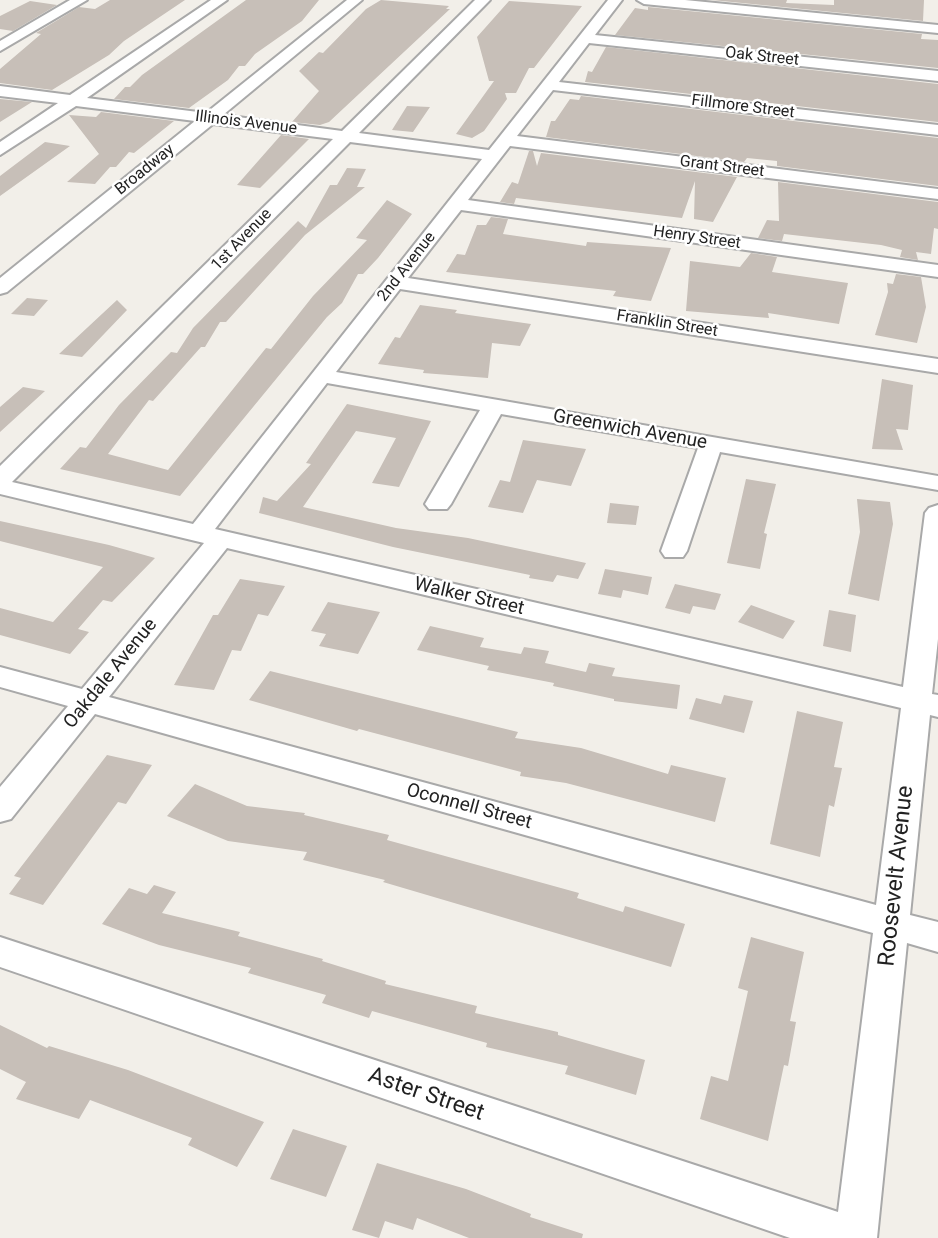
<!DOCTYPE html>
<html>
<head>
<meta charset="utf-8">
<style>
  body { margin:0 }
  canvas { display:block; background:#f2efe9 }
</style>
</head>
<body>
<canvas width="938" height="1238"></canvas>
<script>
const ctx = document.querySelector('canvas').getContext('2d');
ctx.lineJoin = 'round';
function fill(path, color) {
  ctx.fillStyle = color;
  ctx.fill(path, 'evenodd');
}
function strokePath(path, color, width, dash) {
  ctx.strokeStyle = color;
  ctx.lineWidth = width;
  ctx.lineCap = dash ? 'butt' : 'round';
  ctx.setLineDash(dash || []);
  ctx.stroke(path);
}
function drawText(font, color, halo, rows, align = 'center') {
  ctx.font = font + ' Roboto,sans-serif';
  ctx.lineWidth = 5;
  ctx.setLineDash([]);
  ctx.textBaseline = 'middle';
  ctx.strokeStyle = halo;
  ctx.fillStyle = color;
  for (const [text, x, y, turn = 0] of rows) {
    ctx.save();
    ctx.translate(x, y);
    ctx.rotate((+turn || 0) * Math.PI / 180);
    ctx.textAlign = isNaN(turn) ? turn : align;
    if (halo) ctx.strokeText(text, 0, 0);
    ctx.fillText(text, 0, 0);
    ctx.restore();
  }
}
fill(new Path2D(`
  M110,0h75l-61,41 -15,14 -57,35 -52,-7v-14l41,-35 -5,-1 43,-26 16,2z
  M246,0h73l-17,21 -47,33 -10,12h-6l-11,14 -39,28 -75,-9 11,-12h5l12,-12z
  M381,0l68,6 -3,3h4l-121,113 -9,3 -28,-3 27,-31 -20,-20 20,-19 4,1 43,-44z
  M712,0h75l-1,3 48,2v-5h90l-1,21z
  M30,1l27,4 -44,26 -13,-2v-13z
  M509,1l73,5 -48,62h-5l-13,25h-11l2,6 -23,32 -12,7 -16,-4 38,-53h-5l-12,-44z
  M648,7l274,27 -1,5 17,1v28l-323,-33 20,-27 13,2z
  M606,47l332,37v38l-353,-40 3,-11 4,1z
  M581,96l357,42v48l-161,-20v-5l-30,-3 -3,4 -198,-25 5,-16h4l15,-22 9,1z
  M0,99l32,3 -32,20z
  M407,106l23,1 -17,25 -21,-2z
  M101,112l73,9 -40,32 -5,-1 -13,15h-6l-15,17 -28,-2 32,-28 -30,-39 27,2z
  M281,135l28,4 -49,49 -23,-3z
  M45,142l25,4 -70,50v-20z
  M529,151h4l4,15 4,-13 196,24 -24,45 -19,-3 1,-38 -13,37 -166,-20 -2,6 -14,-2 12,-20 6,2z
  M347,168l19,1 -9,18h8l-60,48 -79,87h-6l-15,25h-4l-48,54 -4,-1 -41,54 60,16 98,-122 5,1 42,-53 54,-56 -11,-2 31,-38 25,14 -34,44 -15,16h-5l-16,29 -15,14 -147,179 -120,-27 20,-22 6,1 33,-43 52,-53 6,1 16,-25 105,-107 8,7 24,-43h7z
  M778,182l160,20v27l-4,-1 -3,26 -15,-2 2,8 -18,-3 2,-7 -21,-5 -97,-11 -2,7 -24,-3 9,-18 12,1z
  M491,217l17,2 -5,15 83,12 1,-4 84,6 -20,53 -38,-5 3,-5 -170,-19 11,-18 8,1 12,-30h9z
  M751,253l26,4 -5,15 76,11 -9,41 -71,-11 1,5 -83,-7 4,-50 50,6z
  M896,274l25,3 5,30 -9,36 -42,-8 13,-43 -1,-9 6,1z
  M27,298l21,2 -14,16 -23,-2z
  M117,300l10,10 -45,47 -23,-3z
  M420,305l37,5 -2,3 76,11 -11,22 -28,-3 -4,35 -65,-5 1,-3 -46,-6 17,-27 5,1z
  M882,379l31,6 -5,45 -12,-1 7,21 -31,-1z
  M23,387l22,4 -45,41v-25z
  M347,404l84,17 -32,66 -27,-4 24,-45 -40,-7 -53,76 93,21 72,10 118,25 -8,16 -21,-4 -4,7 -24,-4 1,-3 -137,-28 -134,-34 4,-16 14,4 34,-37 -5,-1z
  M523,440l63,9 -15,37 -34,-6 -14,33 -35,-6 12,-27 10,2z
  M746,479l30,5 -12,49 3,1 -7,35 -33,-6z
  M857,499l33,3 3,22 -14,77 -31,-7 12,-62z
  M610,503l29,3 -3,19 -29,-2z
  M0,521l109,24 46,13 -43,44 -9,-2 -25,29 11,3 -19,22 -70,-19v-27l53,14 50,-55 -103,-26z
  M605,569l47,8 -4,18 -25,-5 -2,8 -23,-4z
  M240,579l45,7 -17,30 -10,-2 -17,37 -9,-1 -18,40 -40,-5 39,-70h5z
  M675,584l46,10 -6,16 -22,-4 -3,8 -25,-6z
  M328,602l52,10 -22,42 -39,-8 7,-12 -15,-3z
  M751,605l44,16 -12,18 -45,-17z
  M829,610l27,5 -5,37 -28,-6z
  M430,626l54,12 -4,9 41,7 3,-7 25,4 -4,12 41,9 3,-9 26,5 -3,8 68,9 -3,24 -63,-8v-2l-61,-13 1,-3 -67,-13 2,-4 -72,-16z
  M270,671l248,61 -3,6 66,10 87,26 3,-9 55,13 -11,44 -149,-39 -46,-7 1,-4 -162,-43 -2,2 -108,-31z
  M724,695l29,6 -9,32 -55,-14 7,-21 25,6z
  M797,711l46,11 -9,45 8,1 -8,39 -5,-2 -9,52 -50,-13z
  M107,755l45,10 -26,39 -8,-2 -75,103 -34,-11 12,-16 -7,-2z
  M195,784l52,22 58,7 -1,2 85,20 -2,5 192,53 -2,5 46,14 2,-6 60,18 -14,43 -288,-85 2,-2 -82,-20 4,-8 -79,-11 -61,-25z
  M154,885l22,7 -14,21 78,19 -2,4 85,23 -1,2 64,20 -1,3 92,22 -2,7 83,19v3l87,25 -9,35 -71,-21 3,-8 -82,-19 1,-4 -115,-32 -3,7 -47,-15 4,-8 -78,-22 3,-5 -92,-23 -57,-21 27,-36 18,6z
  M751,937l53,15 -14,69 6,1 -8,44 -4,-1 -16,76 -68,-22 11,-43 17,5 20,-90 -10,-3z
  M0,1025l47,23 2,-2 79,24 136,52 -27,45 -49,-22 4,-7 -102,-38 -11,19 -63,-20 10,-17 -26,-13z
  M293,1129l54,17 -21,51 -56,-18z
  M377,1163l89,26 65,25 -1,3 53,17 -1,4h-113l-52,-20 -4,12 -28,-9 -6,17 -27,-8z`), '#c7bfb8');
const minor = new Path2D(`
  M70,0h17l-87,51v-10z
  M211,0h16l-140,98 119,15 141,-113h15l-139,115 119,16 133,-131h15l-131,133 130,17 119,-150h14l-27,35 343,36v10l-349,-38 -30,39 379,43v10l-385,-45 -36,46 421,53v10l-428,-53 -42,54 470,65v12l-477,-67 -53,68 530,81v14l-538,-84 -64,83 602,104v14l-218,-38 -33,99 -4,6h-18l-4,-6 37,-103 -197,-34 -50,90 -4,5h-18l-4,-5 55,-94 -153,-27 -112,146 688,158 22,-174 4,-5 9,-3v134l-6,55 6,1v22l-8,-2 -20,200 28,7v30l-31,-9 -30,295h-87l-790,-271v-30l838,275 35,-279 -778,-219 -84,105 -11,3v-35l68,-81 -68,-19v-20l82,22 122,-146 -204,-49v-28l333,-327 -120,-15 -206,168 -7,2v-16l195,-157 -119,-15 -76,49v-13l58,-39 -58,-7v-10l70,9zM350,142l132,17 -289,365 -181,-42zM227,548l674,160 -25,197 -767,-208z
  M637,0h48l253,25v8l-294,-29z`);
strokePath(minor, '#a9a9a9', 4);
fill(minor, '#fff');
drawText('16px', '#222', '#fff', [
  ["Oak Street",762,57,6],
  ["Fillmore Street",743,107,7],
  ["Illinois Avenue",246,123,7],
  ["Grant Street",722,167,7],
  ["Broadway",145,170,-39],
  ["Henry Street",697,238,8],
  ["1st Avenue",242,240,-46],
  ["2nd Avenue",407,267,-52],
  ["Franklin Street",667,324,9]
]);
drawText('19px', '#222', '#fff', [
  ["Greenwich Avenue",630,430,10],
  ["Walker Street",469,597,13],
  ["Oakdale Avenue",111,674,-51],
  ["Oconnell Street",469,807,15]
]);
drawText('23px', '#222', '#fff', [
  ["Roosevelt Avenue",897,876,-84],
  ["Aster Street",426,1095,19]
]);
</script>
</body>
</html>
